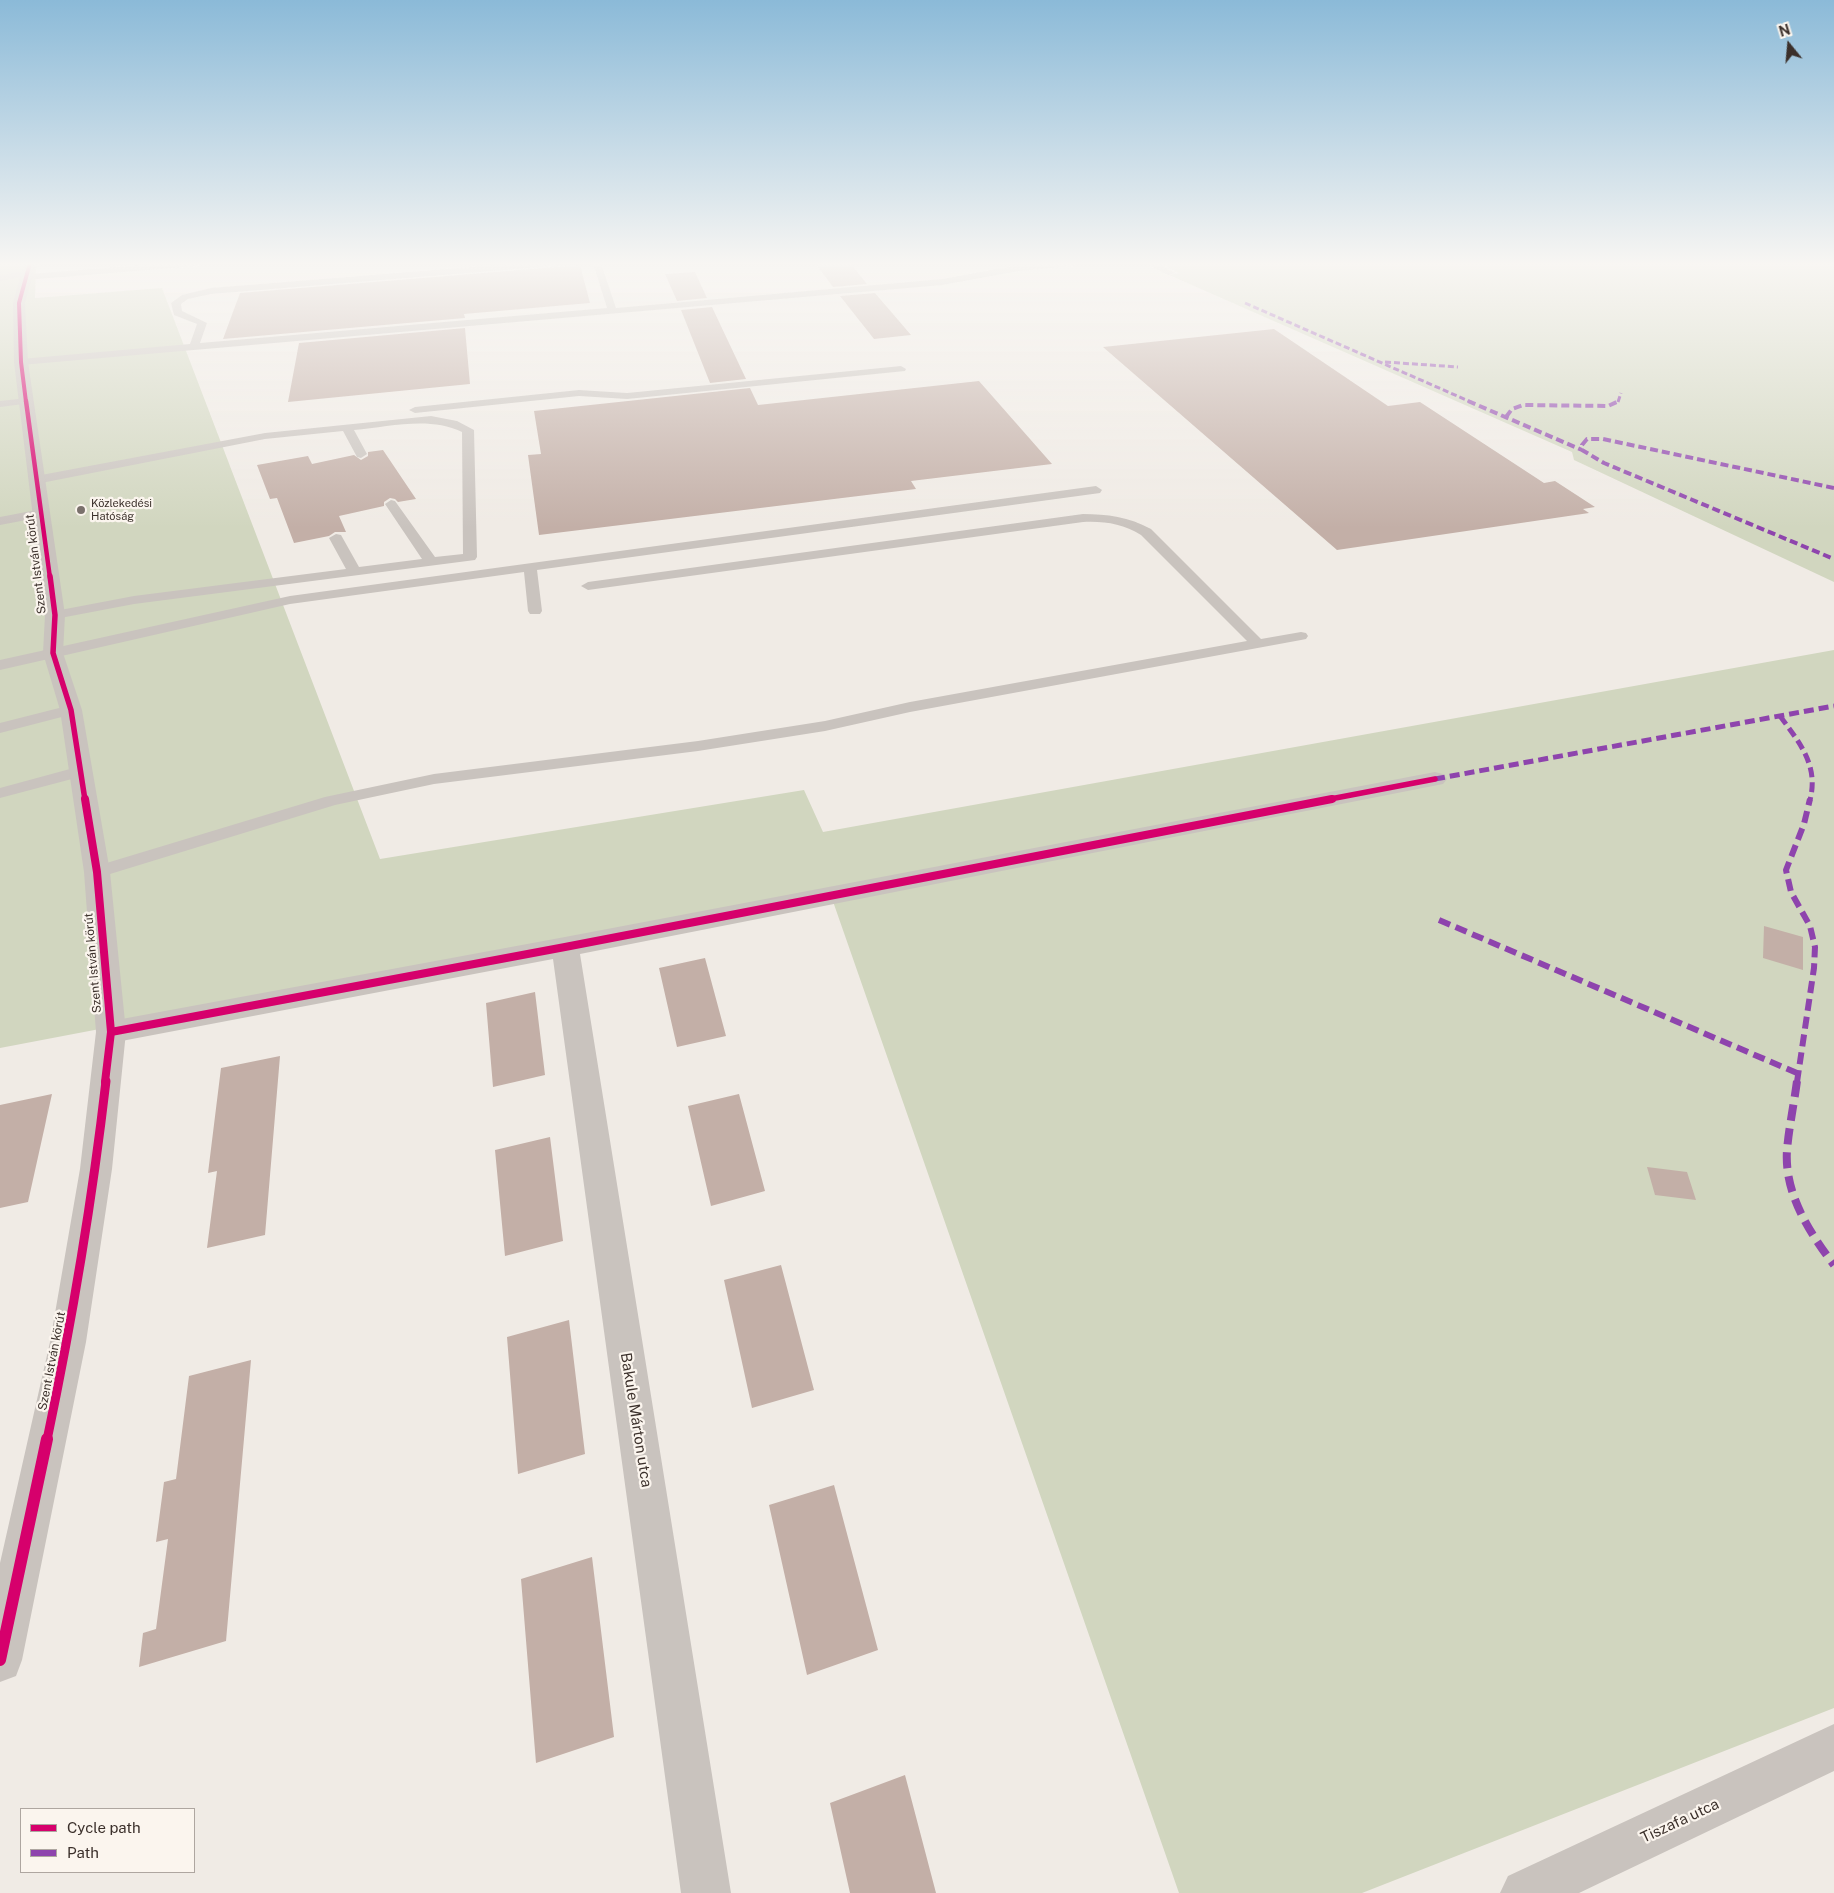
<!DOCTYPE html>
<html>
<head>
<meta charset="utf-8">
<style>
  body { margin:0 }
  #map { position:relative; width:1834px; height:1893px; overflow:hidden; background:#f0ebe5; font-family:"Public Sans",sans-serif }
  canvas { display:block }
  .legend { position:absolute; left:20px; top:1808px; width:175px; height:65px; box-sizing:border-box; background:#fbf5ee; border:1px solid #aea6a0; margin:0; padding:6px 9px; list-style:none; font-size:15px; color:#3b302b }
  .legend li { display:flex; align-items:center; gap:10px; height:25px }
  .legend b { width:25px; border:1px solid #aea6a0 }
  .north { position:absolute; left:1764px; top:20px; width:50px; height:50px; -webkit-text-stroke:4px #fbf5ee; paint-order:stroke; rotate:343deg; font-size:14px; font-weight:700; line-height:20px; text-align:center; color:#3b302b }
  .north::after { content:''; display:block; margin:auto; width:18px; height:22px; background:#3b302b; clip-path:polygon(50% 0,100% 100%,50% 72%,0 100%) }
</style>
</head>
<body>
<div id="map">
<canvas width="1834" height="1893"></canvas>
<ul class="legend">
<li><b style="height:6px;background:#d6006c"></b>Cycle path</li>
<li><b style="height:6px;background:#8e44ad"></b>Path</li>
</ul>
<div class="north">N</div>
</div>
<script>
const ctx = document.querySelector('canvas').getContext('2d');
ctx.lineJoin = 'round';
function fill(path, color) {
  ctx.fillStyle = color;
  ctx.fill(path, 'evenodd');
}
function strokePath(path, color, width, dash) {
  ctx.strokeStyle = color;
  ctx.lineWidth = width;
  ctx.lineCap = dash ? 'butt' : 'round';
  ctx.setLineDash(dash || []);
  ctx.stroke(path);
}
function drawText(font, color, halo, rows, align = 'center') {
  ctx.font = font + ' "Public Sans",sans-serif';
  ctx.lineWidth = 4.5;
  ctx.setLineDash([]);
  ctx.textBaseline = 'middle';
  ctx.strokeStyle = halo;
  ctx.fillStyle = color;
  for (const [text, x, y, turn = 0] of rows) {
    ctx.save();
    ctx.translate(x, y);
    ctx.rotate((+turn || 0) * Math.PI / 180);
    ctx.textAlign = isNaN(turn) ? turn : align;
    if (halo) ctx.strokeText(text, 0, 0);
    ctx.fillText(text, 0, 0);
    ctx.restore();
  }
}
fill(new Path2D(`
  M0,263h40l-4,6 -1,29 127,-10 218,571 424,-69 19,42 1011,-182v1058l-472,185h-183l-350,-1003 -829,158z
  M1159,263h675v319l-260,-122 -2,-8 -403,-177 10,-2z`), '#d1d6bf');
fill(new Path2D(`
  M815,263h35l17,21 -34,3z
  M580,265l10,38 -126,11 1,4 -242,21 17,-46z
  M695,272l12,26 -30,3 -12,-27z
  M875,293l36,42 -37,4 -34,-43z
  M712,307l34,72 -36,4 -29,-73z
  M465,328l5,56 -182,18 11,-59z
  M1274,329l114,77 32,-4 124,81 11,-2 40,26 -12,2 6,4 -252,37 -234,-203z
  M979,381l73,83 -141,17 5,8 -377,46 -11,-80 13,-1 -7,-43 216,-23 8,17z
  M383,450l33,49 -18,3 -3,-3 -5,-1 -6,4v4l-45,10 7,16h-11l-6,4 -35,7 -17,-45 -7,1 -13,-34 51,-9 4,8 42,-9 7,5 7,-4v-4z
  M1764,926l39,11v33l-40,-12z
  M705,958l21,78 -49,11 -18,-79z
  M535,992l10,83 -52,12 -7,-84z
  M280,1056l-15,179 -58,13 10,-77 -9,2 13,-105z
  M52,1094l-24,108 -28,6v-103z
  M739,1094l26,97 -54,15 -23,-100z
  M550,1137l13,104 -58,15 -10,-106z
  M1647,1167l40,5 9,28 -41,-5z
  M781,1265l33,125 -62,18 -28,-128z
  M569,1320l16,134 -67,20 -11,-137z
  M251,1360l-25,281 -87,26 4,-34 13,-4 12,-90 -12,3 8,-60 12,-3 13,-103z
  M834,1485l44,165 -71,25 -38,-170z
  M592,1557l22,180 -78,26 -15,-184z
  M905,1775l31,118h-86l-20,-90z`), '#c3afa7');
fill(new Path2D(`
  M164,263h38l-4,3 -173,14 -4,-3 -21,4v-6l26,-4 4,3z
  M520,263h37l-4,3 -342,28 -23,5 -7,5 1,7 25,12 -7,20 407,-35 -14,-45h8l15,45 326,-29 77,-14 60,-2 -4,3 -56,5 -77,14 -921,80 -5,-3 5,-3 169,-15 7,-20 -23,-9 -3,-12 11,-8 29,-7z
  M1144,263h12l19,10 -7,2z
  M901,366l5,3 -1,2 -278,28 -48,-3 -164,17 -6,-3 6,-3 164,-17 48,3z
  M27,398l4,1 1,2 -1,2 -31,4v-6z
  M431,416l26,5 17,9 3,127 -2,3 -341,44 -79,15 -5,-1 -2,-3 2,-3 5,-1 79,-15 212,-27 -17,-31 7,-4 5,1 18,32 63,-8 -37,-55 6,-4 4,1 40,56 28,-3 -1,-122c-33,-16 -73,-5 -108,-2l13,24 -6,4 -4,-1 -14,-26 -78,8 -229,45 -6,-4 6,-4 229,-43z
  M1096,486l6,4 -2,3 -563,77 5,41 -2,3h-10l-2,-3 -4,-39 -234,32 -290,66v-10l290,-64z
  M42,509l5,1 1,3 -1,3 -47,9v-8z
  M1083,514c24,0 46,3 68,15l110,110 40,-7 5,1 2,3 -2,3 -5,1 -391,72 -85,19 -127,20 -264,33 -99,21 -238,73 -7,-2 -2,-4 2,-4 235,-71 109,-23 264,-33 127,-20 85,-19 337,-61 -106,-106c-18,-11 -36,-14 -58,-13l-495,68 -7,-4 7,-4z
  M71,705l6,2 2,3 -2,3 -77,20v-10z
  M81,766l6,1 3,4 -3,4 -87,23v-10z`), '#c9c3be');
fill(new Path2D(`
  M1435,772l8,2 4,5 -4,5 -863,170 151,939h-50l-128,-934 -442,84 -10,-3 -5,-8 5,-8 10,-3 454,-84z
  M1834,1724v47l-255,122h-79l8,-17z`), '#c9c3be');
fill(new Path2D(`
  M24,263h12l-11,40 3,59 37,253 -2,38 19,57 28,162 16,160 -14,137 -26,173 -64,318 -6,16 -16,6v-119l50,-221 30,-173 16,-137 -12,-160 -24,-162 -17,-57 2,-38 -31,-253 -1,-59z`), '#c9c3be');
strokePath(new Path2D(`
  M1245,303l226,99
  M1385,362l73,5
  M1618,402l3,-9`), '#8e44ad', 3, [6, 3]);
strokePath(new Path2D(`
  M1468,401l114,49
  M1506,417l6,-8 11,-4 85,1 11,-5
  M1834,488l-231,-49h-16l-5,6v5l22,13 230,96`), '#8e44ad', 4, [8, 4]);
strokePath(new Path2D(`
  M1780,716c19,26 39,49 30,84
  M1435,779l399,-73`), '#8e44ad', 5, [10, 5]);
strokePath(new Path2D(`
  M1439,920l358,153
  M1797,1082l17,-114 1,-21 -5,-21 -19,-34 -5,-22 18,-46 6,-25`), '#8e44ad', 6, [12, 6]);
strokePath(new Path2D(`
  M1797,1081c-3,23 -8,46 -10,69 -3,43 22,82 47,115`), '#8e44ad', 8, [16, 8]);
strokePath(new Path2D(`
  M26,402l-5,-40 -2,-59 11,-40`), '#d6006c', 4);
strokePath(new Path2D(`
  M26,401l24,177`), '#d6006c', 4.5);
strokePath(new Path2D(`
  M50,576l5,39 -2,38 18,57 14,90
  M1325,800l110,-21`), '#d6006c', 5.5);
strokePath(new Path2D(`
  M85,799l12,73 14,160 -6,50
  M111,1032l454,-85 767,-148`), '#d6006c', 8);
strokePath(new Path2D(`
  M47,1440c25,-119 45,-238 59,-359`), '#d6006c', 9);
strokePath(new Path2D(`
  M0,1660l47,-221`), '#d6006c', 12);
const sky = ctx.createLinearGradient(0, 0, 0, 528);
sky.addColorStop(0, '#8bbad8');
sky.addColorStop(0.5, '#f8f6f3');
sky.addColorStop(1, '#f8f6f300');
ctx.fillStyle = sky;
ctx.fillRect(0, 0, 1834, 528);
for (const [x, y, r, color] of [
  [81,510,5,"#7a716c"]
]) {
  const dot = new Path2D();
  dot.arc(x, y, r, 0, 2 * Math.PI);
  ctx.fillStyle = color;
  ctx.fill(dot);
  strokePath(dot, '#fbf5ee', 2);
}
drawText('11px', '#3b302b', '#fbf5ee', [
  ["Közlekedési",91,504],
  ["Hatóság",91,517]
], 'left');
drawText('12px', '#3b302b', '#fbf5ee', [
  ["Szent István körút",36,564,-97],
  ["Szent István körút",93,963,-95],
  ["Szent István körút",52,1361,-79]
]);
drawText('15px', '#3b302b', '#fbf5ee', [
  ["Bakule Márton utca",636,1420,81],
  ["Tiszafa utca",1680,1821,-25]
]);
</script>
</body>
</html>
